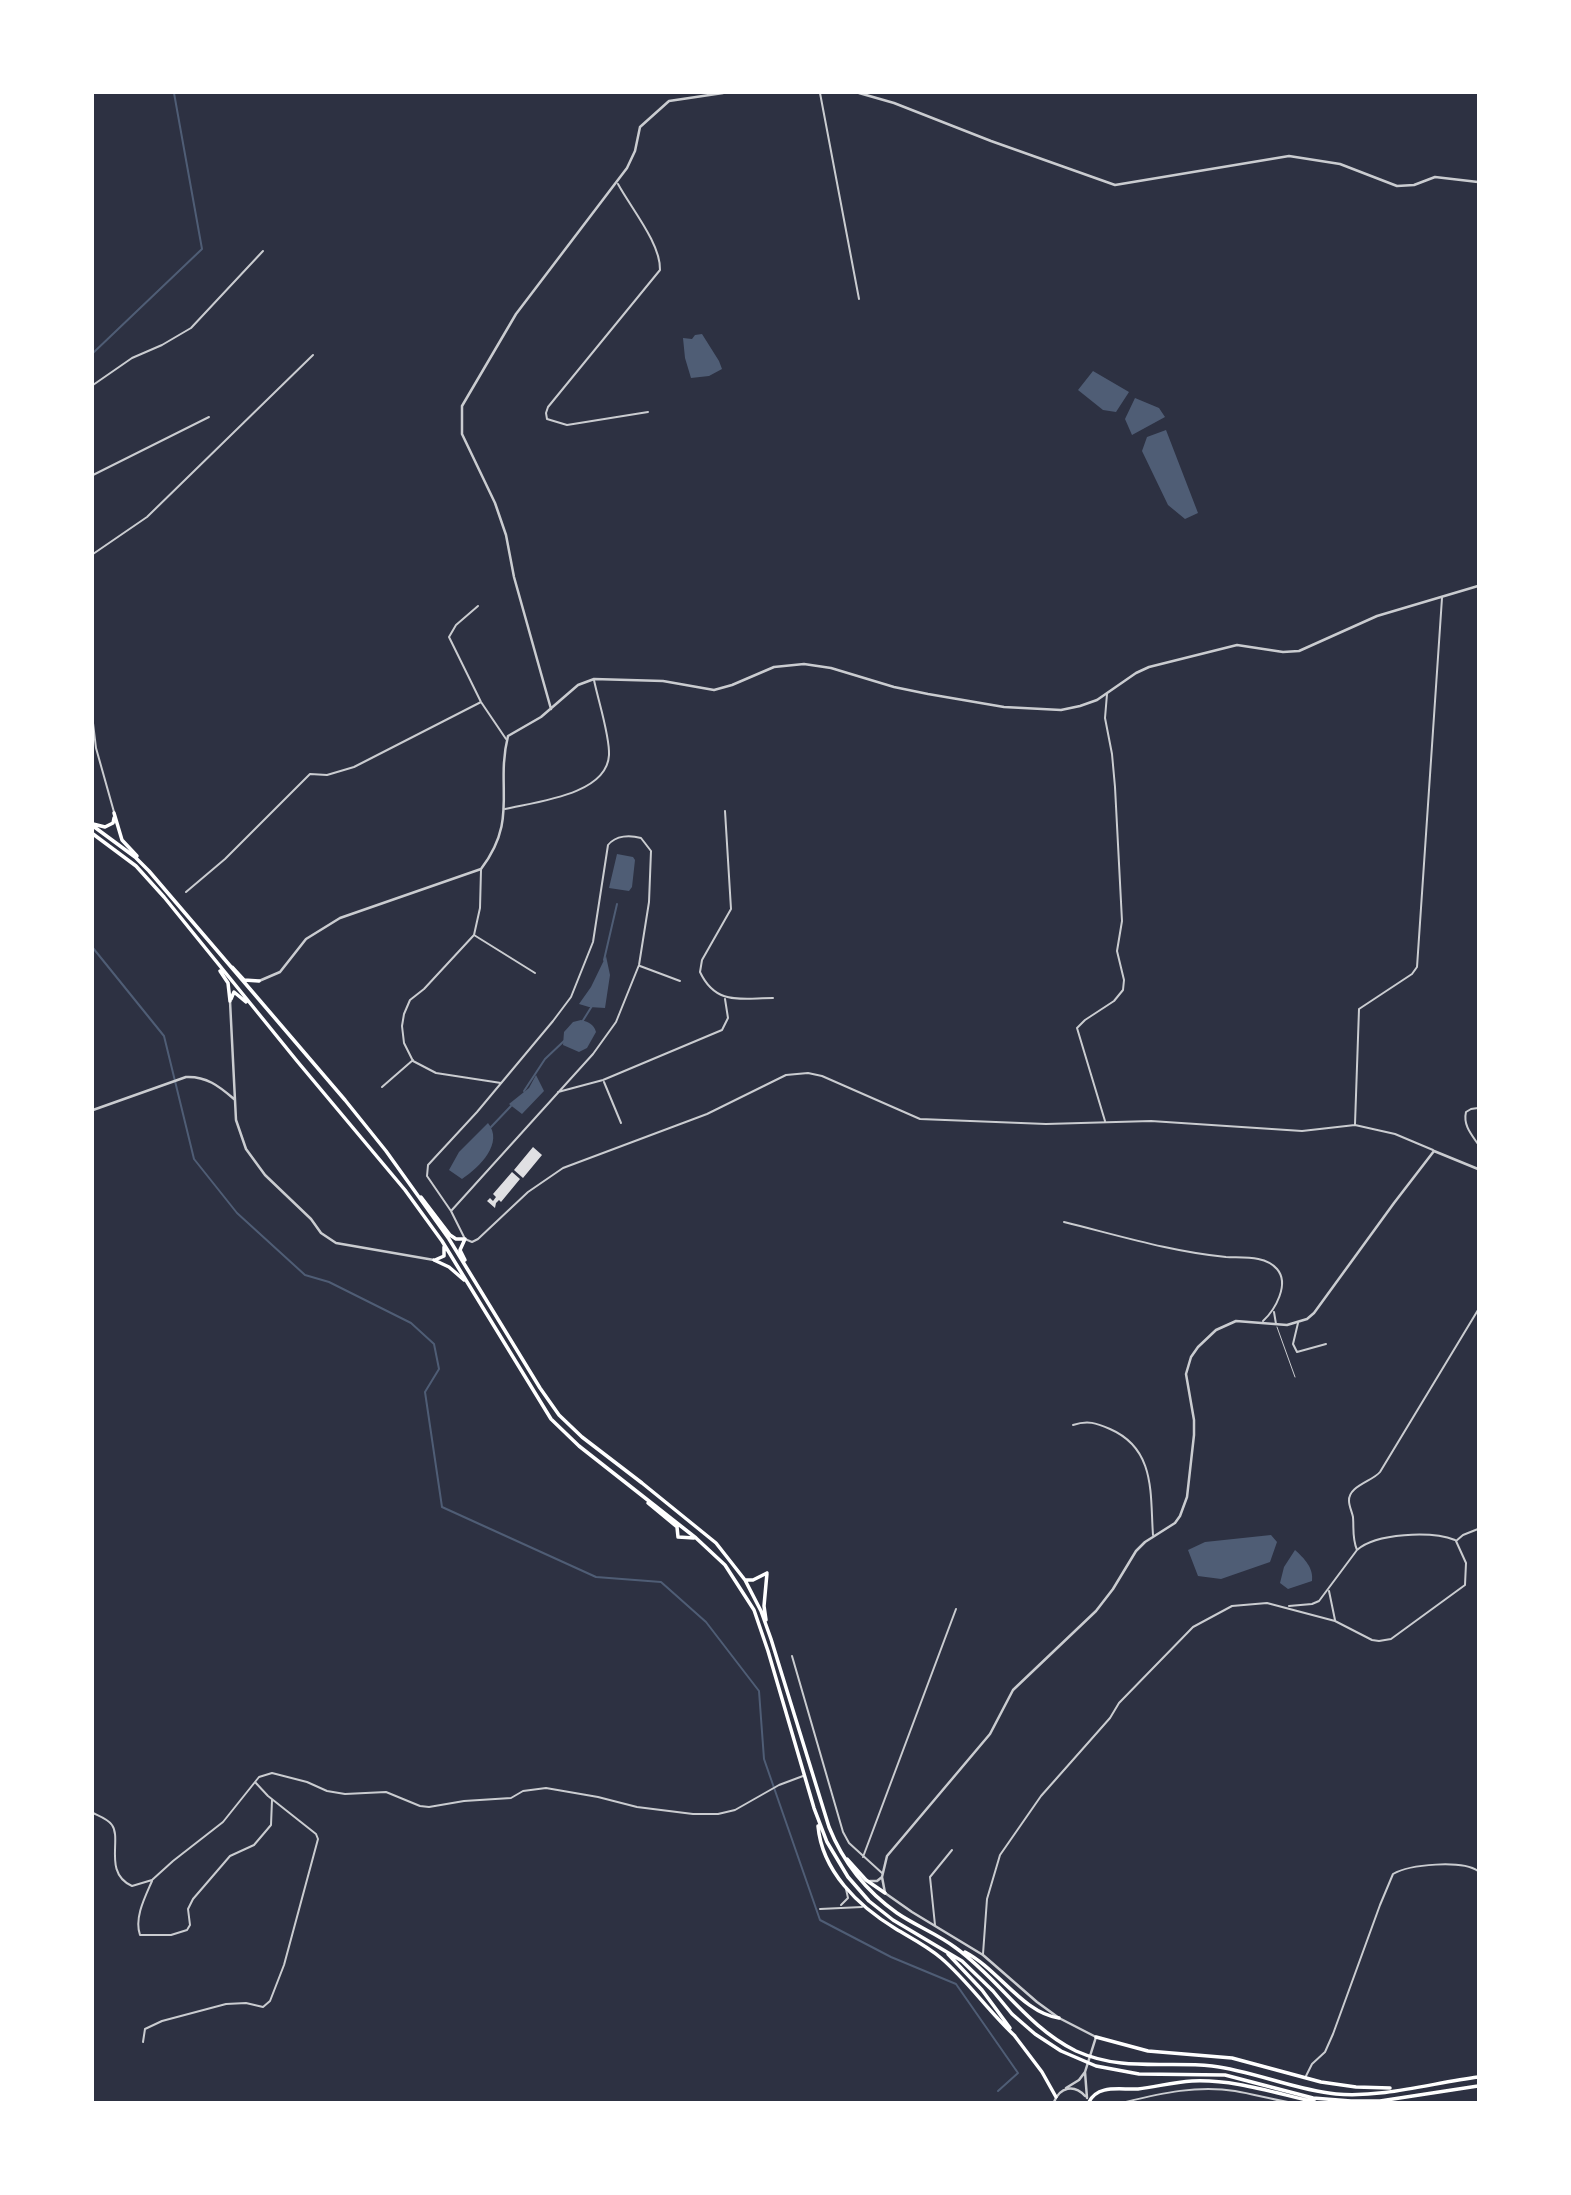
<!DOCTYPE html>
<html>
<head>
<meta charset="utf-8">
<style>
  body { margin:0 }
  #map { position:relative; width:1571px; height:2195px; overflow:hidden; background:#2d3142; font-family:"Space Grotesk",sans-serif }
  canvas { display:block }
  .frame { position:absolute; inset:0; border:94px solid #fff; pointer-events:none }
</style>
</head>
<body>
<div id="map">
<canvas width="1571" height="2195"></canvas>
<div class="frame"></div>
</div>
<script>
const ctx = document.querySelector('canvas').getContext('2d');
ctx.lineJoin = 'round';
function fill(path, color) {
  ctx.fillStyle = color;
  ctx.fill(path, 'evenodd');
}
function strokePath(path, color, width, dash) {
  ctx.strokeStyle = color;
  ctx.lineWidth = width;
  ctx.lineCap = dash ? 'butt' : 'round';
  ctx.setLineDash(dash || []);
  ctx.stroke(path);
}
fill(new Path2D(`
  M702,334l17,27 3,8 -13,7 -18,2 -6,-20 -2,-20 9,1 3,-4z
  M1093,371l36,21 -13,20 -13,-2 -25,-20z
  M1135,398l24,10 6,9 -33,18 -7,-16z
  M1166,430l32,83 -13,6 -17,-14 -26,-54 5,-14z
  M617,854l16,3 2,3 -3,27 -3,4 -20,-3z
  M606,956l4,19 -5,33 -16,-1 -10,-3 12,-17z
  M581,1020c7,2 13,4 15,12l-9,16 -8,4 -16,-7 1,-13 9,-10z
  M536,1075l8,16 -22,23 -13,-10 20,-16z
  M488,1123c16,20 -8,44 -26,56l-13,-9 10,-18z
  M1271,1535l6,7 -7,20 -49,17 -23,-3 -10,-26 17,-8z
  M1295,1550c9,8 19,18 17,31l-24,8 -8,-6 4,-16z`), '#4f5d75');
strokePath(new Path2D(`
  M93,353l109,-104 -28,-156
  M93,948l71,88 30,123 43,54 68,62 24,7 82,41 23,21 5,25 -14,23 17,115 154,70 65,5 45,40 53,69 5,68 56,161 71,37 65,27 62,89 -20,18
  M604,960l13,-56
  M582,1022l10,-16
  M524,1091l21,-32 19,-18
  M491,1127l20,-21`), '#4f5d75', 2);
fill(new Path2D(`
  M533,1147l9,8 -19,23 -9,-8z
  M512,1172l8,7 -19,23 -2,-2 -3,3 -1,5 -8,-7 3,-3 3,3 3,-4 -3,-3z`), '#e0e0e3');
strokePath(new Path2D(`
  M1277,1327l18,50`), '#caccd0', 1);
strokePath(new Path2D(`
  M820,93l39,206
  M618,184c13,24 43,60 42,86l-112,137 -2,6 1,6 20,6 81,-13
  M93,385l39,-27 30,-13 29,-17 72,-77
  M93,475l116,-58
  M93,554l54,-37 166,-162
  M478,606l-22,19 -7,12 32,65 25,37
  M93,687v18
  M93,723l3,25 18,64
  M505,809c30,-7 102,-14 104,-54 1,-19 -11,-55 -15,-75
  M725,811l6,98 -29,51 -2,12c16,34 41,26 73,26
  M481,870l-1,38 -6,27 -50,54 -14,11 -6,14 -2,12 2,17 9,18 23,12 65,10
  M186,892l39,-33 85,-85 17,1 27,-8 127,-65
  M474,935l61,38
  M640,966l40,15
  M604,1082l17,41
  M382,1087l31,-27
  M558,1092l45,-12 119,-50 6,-12 -3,-19
  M1478,1108l-7,1 -5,3c-3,13 5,22 12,32
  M1105,1121l-28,-93 8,-8 29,-19 9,-11 1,-10 -7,-29 5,-30 -7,-134 -3,-33 -7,-36 2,-24
  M1355,1124l4,-115 53,-35 5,-7 25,-369
  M451,1211l142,-157 23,-32 23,-57 10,-63 2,-51 -10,-13c-11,-3 -25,-3 -33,7l-15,97 -22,55 -18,24 -76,91 -49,53 -1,11 24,35 14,28 7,3 6,-3 50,-47 35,-24 144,-54 79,-39 22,-2 14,3 98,43 126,5 105,-3 151,10 53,-6 40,9 38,16
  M1064,1222c53,13 108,30 162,35 16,1 39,-2 51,12 13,15 -2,41 -14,52
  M1274,1312l2,12
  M1298,1323l-5,21 4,8 29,-8
  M1073,1425c15,-5 23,-2 37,4 46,20 40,65 43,106
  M1357,1550c19,-17 74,-19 98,-10
  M1329,1591l6,29
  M1289,1606l23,-2 7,-3 38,-51c-5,-12 -3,-20 -4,-33 -1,-5 -4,-11 -4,-16 -1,-15 24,-20 31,-29l98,-162
  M792,1656l51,176 6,11 33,30
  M93,1813c6,3 15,6 19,12 10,14 -9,48 20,61l20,-6 21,-19 50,-39 36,-45 13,-4 35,9 20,9 18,3 41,-2 34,14 9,1 35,-6 47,-3 12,-7 23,-3 52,9 39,10 56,7h25l17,-4 44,-25 24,-9
  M863,1857l93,-248
  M152,1881c-7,16 -18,37 -12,54h31l16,-5 3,-5 -2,-16 5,-10 37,-43 24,-11 17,-20 1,-25
  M841,1905l7,-7 -2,-9
  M820,1909l42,-2
  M935,1925l-5,-48 22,-27
  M983,1954l4,-55 13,-44 41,-59 69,-78 9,-15 74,-76 39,-21 35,-3 68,18 37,19 7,1 12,-2 74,-54 1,-22 -10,-22 7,-6 15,-6
  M143,2042l2,-13 17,-8 64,-17 20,-1 17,4 7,-6 14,-36 34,-126 -2,-5 -48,-38 -13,-14
  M1306,2076l6,-12 13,-12 8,-18 47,-129 13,-31c17,-10 69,-14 85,-3
  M1126,2102c36,-9 72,-17 109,-11 18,3 35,8 53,11`), '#caccd0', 2);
strokePath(new Path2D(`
  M859,93l35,10 97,38 124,44 174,-29 51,8 57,22 17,-1 21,-8 43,5
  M551,709l-37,-132 -8,-42 -11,-32 -33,-69v-28l54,-92 111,-146 8,-17 5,-24 29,-26 54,-8
  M259,981l21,-9 26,-33 34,-21 141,-49c38,-50 14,-81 27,-133l33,-19 37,-32 16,-6 69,2 51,9 18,-5 42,-18 30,-3 27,4 63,19 34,7 76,13 57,3 19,-4 17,-6 39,-27 13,-6 88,-22 46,7 16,-1 78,-35 101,-30
  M230,1001l6,119 10,29 19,26 46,44 10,14 15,10 98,17
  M93,1110l93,-33c20,-1 33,9 48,22
  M870,1881h7l5,-4
  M1066,2088l13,-8 6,-8
  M1087,2098l-2,-26 11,-35 -37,-19 -22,-16 -54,-47 -71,-43 -27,-19 -3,-16 5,-21 103,-122 23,-44 83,-79 17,-22 23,-38 9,-9 30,-19 5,-7 7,-19 7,-62v-15l-8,-46 5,-17 7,-10 18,-17 20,-9 51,4 20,-6 7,-6 80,-110 40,-52 44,18
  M1054,2102c6,-15 20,-18 31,-6`), '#caccd0', 2.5);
strokePath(new Path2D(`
  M114,813l8,27 15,16
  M93,824l12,3 8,-4 1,-5
  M93,826l42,31 14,14 196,229 41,51 63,88 91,149 19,27 23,22 60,46 74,60 29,37 16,31 10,28 58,188c14,35 37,64 68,86 19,13 41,21 59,35 43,31 71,79 120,103 47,21 88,10 136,15 42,5 82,24 124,28 47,4 96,-11 142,-17
  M93,834l43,32 28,31 133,164 108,129 37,51 109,178 28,27 117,92 29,27 29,45 14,41 46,157 13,34 21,35 21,24 24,19 69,41 31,30 19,23 23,20 26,17 35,15 43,8 86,1 88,23 38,3h29l98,-15
  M232,967l12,13 15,1
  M220,971l8,12 2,18
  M231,999l3,-7 12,10
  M421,1197l29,38 6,4h9l-5,11 5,10
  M434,1260l15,7 15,13
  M435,1260l9,-4v-9
  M648,1503l29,24 1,10 16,1
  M745,1580h8l14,-7
  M766,1620l-2,-14 3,-33
  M818,1826c4,45 40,80 78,103 15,9 31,17 45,29 27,23 47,53 74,78
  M847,1859l19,21 19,13
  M965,1952c33,17 58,61 94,66
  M948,1954l34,36 28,38
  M1014,2035l28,37 14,25
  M1096,2037l52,14 84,7 89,24 35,5 34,1
  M1089,2102c9,-18 31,-12 49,-13 18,-2 35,-7 54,-8 42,-2 82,12 123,21`), '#fff', 3.5);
</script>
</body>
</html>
